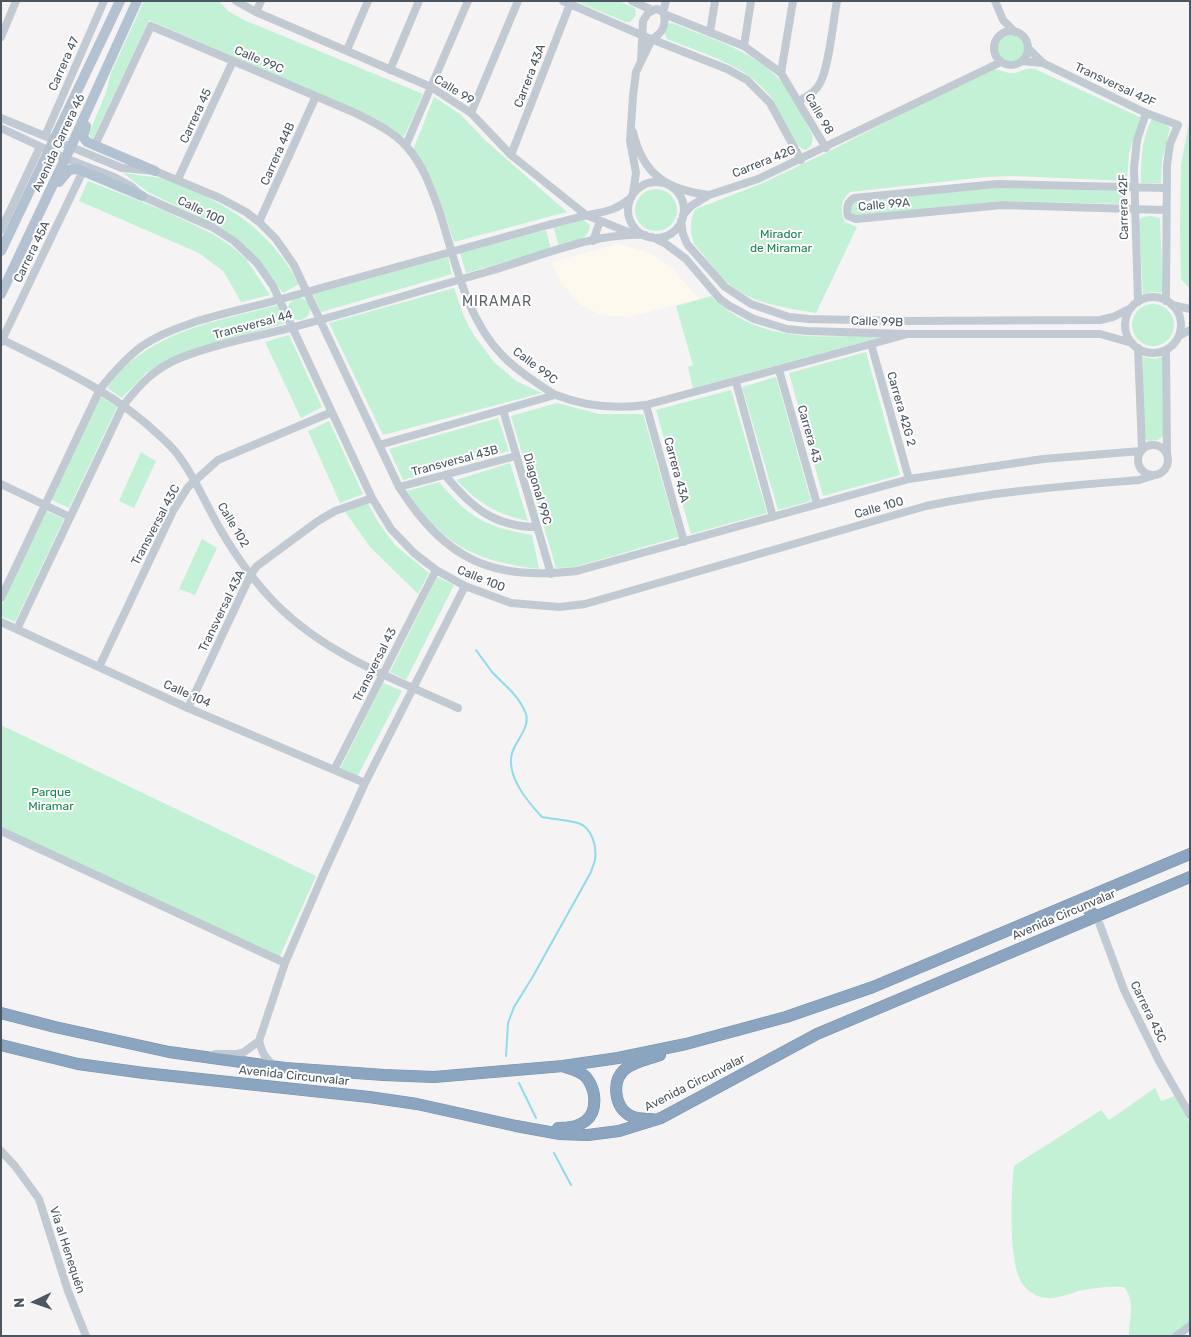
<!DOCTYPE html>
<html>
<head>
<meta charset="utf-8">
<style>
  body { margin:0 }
  #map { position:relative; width:1191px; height:1337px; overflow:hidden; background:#f5f3f3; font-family:Rubik,sans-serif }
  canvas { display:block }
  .frame { position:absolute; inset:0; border:2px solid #4a5661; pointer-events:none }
  .north { position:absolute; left:10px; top:1277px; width:50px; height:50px; -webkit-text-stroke:4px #fff; paint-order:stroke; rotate:267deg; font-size:14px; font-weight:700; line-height:20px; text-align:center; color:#4a5661 }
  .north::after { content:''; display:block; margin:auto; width:18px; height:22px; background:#4a5661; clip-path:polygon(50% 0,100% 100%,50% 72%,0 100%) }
</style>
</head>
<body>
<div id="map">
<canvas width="1191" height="1337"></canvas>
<div class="frame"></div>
<div class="north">N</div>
</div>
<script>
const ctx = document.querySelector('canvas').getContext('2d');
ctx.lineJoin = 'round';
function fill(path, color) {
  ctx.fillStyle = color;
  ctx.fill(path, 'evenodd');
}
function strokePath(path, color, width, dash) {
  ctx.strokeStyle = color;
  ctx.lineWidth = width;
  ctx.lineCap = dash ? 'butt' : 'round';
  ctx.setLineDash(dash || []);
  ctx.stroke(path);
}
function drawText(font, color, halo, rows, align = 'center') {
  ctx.font = font + ' Rubik,sans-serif';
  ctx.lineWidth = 4;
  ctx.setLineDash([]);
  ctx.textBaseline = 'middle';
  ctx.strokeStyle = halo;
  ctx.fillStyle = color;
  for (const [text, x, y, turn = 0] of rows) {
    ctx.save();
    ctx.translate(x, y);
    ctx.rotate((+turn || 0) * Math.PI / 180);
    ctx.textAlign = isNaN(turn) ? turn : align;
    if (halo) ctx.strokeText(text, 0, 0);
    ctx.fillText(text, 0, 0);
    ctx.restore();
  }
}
fill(new Path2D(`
  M618,244l27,7 12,6 15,11 27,31 -70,18 -28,-2 -20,-10 -21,-23 -8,-20z`), '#fdf9ef');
fill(new Path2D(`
  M144,1h75l9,10 16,9 179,74 -18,41 -4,2 -25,-18 -227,-99 -57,121 -3,-8 17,-40 5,-20z
  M575,1h44l16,7 1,7 -6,7h-4z
  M672,23c37,15 81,27 109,58 13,15 21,35 31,53 1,7 1,13 -7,16 -16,-6 -24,-40 -35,-54 -24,-31 -68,-43 -103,-57l-3,-8 3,-7z
  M996 48a15 15 0 1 1 30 0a15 15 0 1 1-30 0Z
  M990,68c9,1 17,6 25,5 7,-2 12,-6 20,-4l105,48 -11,37 -2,27 -114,-5 -27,1 -136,15c-9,8 -11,19 -5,30l12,5 -41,86c-29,-5 -62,-9 -86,-28 -14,-11 -24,-28 -36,-41 -4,-11 -5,-26 2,-35l67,-26 65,-31z
  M434,97l26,17 27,28 80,70 -113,30c-11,-34 -19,-62 -41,-92z
  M1190,118v171l-9,-10 -1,-50 1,-65z
  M1152,119l11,4 7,5 -8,33 -1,22h-20c0,-23 0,-43 11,-64z
  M123,173c12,2 25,3 38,5 11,3 21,8 32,13 47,20 81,47 106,93l-16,9 -24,-32 -23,-22 -16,-12 -72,-35z
  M88,181l77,30 46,22 19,12 16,14 24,36 -29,7 -17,-30 -25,-19 -120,-52z
  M998,188l129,3v13l-128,-3 -143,15c-6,-3 -6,-6 -5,-12l5,-3z
  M635 210a21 21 0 1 1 42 0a21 21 0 1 1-42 0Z
  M1151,216l9,2 3,75 -11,-1 -9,2 -4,-73 3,-4z
  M581,218l9,7c-2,17 -17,17 -31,21l-6,-20z
  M546,230l5,19 -85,24 -6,-20z
  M448,257l4,17 -131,38 -8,-18z
  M454,288l10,29 9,17 21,28 22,19 26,12 -159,42 -54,-112z
  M711,296c50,50 113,40 178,39l-196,53 -5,-21 5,-2 -17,-59z
  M288 309a11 11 0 1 1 22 0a11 11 0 1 1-22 0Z
  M1132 325a21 21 0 1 1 42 0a21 21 0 1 1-42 0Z
  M278,305l8,18 -69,20 -55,20 -16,10 -24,25 -15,-10c42,-58 106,-65 171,-83z
  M289,335l33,72 -21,11 -36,-76z
  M866,352l34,123 -77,21 -34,-123z
  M1164,356l-1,80 -5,4 -10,1 -4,-4 -1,-80 13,2z
  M776,377l35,124 -33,9 -36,-123z
  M731,390l36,123 -76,21 -35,-124z
  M100,396l17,11 -48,101 -17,-8z
  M557,403l42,11h44l35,123 -103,30 -19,1 -45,-152z
  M498,418l11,33 -106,29 -14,-31z
  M329,421l34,73 -23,9 -32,-72z
  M141,452l15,9 -22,47 -15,-7z
  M510,463l18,58c-34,-8 -48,-17 -72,-41z
  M439,482c32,37 45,44 93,53l7,34c-61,-7 -98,-24 -132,-78z
  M368,503l10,19 17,23 34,28 -11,21 -48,-47 -26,-37z
  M46,511l18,8 -49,103 -14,-6v-9z
  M202,539l15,9 -22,47 -16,-6z
  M437,577l17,8 -48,95 -16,-8z
  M383,683l19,8 -45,86 -17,-8z
  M1,725l315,151 -37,82 -278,-130z
  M1155,1088l6,13 14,-5 15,28v199l-18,13h-43c0,-17 7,-34 -5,-49 -15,-1 -31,1 -46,4 -8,3 -17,6 -26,7 -14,1 -28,-7 -33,-21 -10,-23 -8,-85 -5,-111l87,-56 8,10z`), '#c3f1d5');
strokePath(new Path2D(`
  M476,650c5,7 11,15 16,22 13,14 27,23 34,42 4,14 -10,26 -14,39 -6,23 15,48 30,64 11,2 24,3 36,6 14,4 19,24 17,37 -1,4 -3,8 -4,12l-59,106 -18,29 -6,16 -2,33
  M519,1083l17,35
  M554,1153l17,32`), '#90daee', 2);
const highway = new Path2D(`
  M1071,909l13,-3 13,11
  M1,1013l54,14 114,25 116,16 99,7 50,2 129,-11 55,-8 68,-14 100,-27 87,-30 317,-133
  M1,1045l77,19 66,9 225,24 48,7 99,22 44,8 28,1 31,-4 42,-13 156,-84 373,-157
  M652,1119c-8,0 -17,0 -23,-4 -15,-9 -17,-34 -5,-45 9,-8 25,-11 36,-15
  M558,1128c23,0 39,-8 36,-33 -1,-6 -4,-13 -8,-18 -5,-5 -14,-8 -21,-10`);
strokePath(highway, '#7690ad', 12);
strokePath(new Path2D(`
  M236,1l20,11 175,75 40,26 40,42 75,60 47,19
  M563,1l83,36 81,32 20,11 23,23 31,57
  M632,1l20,9
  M995,1l8,19 12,12
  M256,12l5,-11
  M663,12l3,-11
  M994 48a17 17 0 1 1 34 0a17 17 0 1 1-34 0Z
  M710,32l5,-31
  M1,37l15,-36
  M652,39c11,-6 14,-14 12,-25
  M744,46l7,-45
  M1028,48l15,15 103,50 32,12 -8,19 -3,21 -1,136
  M347,50l21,-49
  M641,61l2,-40 5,-8 8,-4 4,1 4,4 80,32 37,27 45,75
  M1022,61l21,2
  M390,70l29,-69
  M781,73l12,-72
  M799,101c8,-5 17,-9 21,-18 9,-15 13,-62 17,-82
  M471,113l47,-112
  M1,118l121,50 33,3 65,27 26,14 13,10 17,17 18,26 105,222c47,73 92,94 178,84l332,-92 134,-20 98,-8
  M1,128l64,30 49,19 17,9 11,10 70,31 22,14 23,22 16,23 99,212 19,31 23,24 22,17 29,16 46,17 48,4 26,-3 341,-98c71,-15 141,-20 213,-26l16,-5
  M633,132c10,43 34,58 76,63
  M45,136l59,-135
  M95,145l56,-119 202,86c18,9 40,19 54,35 16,18 24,41 32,63 16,49 26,107 63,145 10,11 23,20 35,28 6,4 13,9 19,12 28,11 60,14 90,10l262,-71
  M406,145l62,-144
  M511,155l59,-151
  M178,179l55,-118
  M628 210a28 28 0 1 1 56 0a28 28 0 1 1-56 0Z
  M633,193l3,-20 -6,-32 3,-45 3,-24 16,-33
  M1166,210l-164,-5 -146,14 -8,-3c-2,-8 -1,-14 6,-18l143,-14 169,4
  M683,215l8,-9 18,-11 49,-16 243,-117
  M681,221l2,13 4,10 38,43 26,17 38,13 20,2 95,2 196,-1 13,-3 18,-9
  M259,222l57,-126
  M1,230l39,-83
  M652,237l14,7 20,15 34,40 8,6 26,14 33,10 20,2 101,3h192l32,9
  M593,241l7,-20
  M1125 325a28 28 0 1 1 56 0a28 28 0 1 1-56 0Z
  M1138,302l-4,-134 3,-28 9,-27
  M1172,305l18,4
  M1179,336l11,-6
  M3,340c56,28 111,52 157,96 6,6 13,12 18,19 17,22 27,48 41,72 16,28 36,56 59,79 51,50 116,73 180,102
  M1,342l82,-171
  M871,344l38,135
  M1138,348l4,101
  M1166,350l1,104
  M779,370l38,134
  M736,382l37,135
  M646,405l38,137
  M503,410l48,164
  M1138 460a15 15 0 1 1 30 0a15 15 0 1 1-30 0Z
  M379,445l176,-50
  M445,475c26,32 49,52 92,52
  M1,484l69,33
  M399,487l117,-31
  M1,598l99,-209c13,-16 26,-31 42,-43 35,-24 92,-34 132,-45 92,-26 183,-51 274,-76 12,-3 24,-6 35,-9 21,-5 29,-3 48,-18
  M1,622l187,86 177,75
  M17,629l106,-223c16,-21 32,-38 57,-48 35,-14 74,-21 110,-30 65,-17 129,-37 193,-55 51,-14 108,-41 162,-38
  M99,667l74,-156 15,-24 30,-27 114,-48
  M188,708l63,-134 6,-8 61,-45 17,-10 37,-13
  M334,770l102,-200
  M1,831l284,132
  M1097,917l27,73 35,71 31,54
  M259,1041c3,11 6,18 15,24
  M215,1054h22l7,-2 15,-11 26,-78 38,-88 42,-92 100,-197
  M1,1151l14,15 24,33 29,92 18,45
  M1176,1336l14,-10`), '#c1cad2', 8);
strokePath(new Path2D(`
  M86,126l-3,11 4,5 68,29
  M59,182l10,-12 9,-1 64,27
  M1,251l119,-250
  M1,294l72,-152 64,-141`), '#b3c2d1', 10);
strokePath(highway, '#8ba5c1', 11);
drawText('12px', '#4a5661', '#fff', [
  ["Calle 99C",259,60,23],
  ["Carrera 47",64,64,-66],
  ["Carrera 43A",530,76,-69],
  ["Transversal 42F",1115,85,25],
  ["Calle 99",454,90,32],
  ["Calle 98",819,114,60],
  ["Carrera 45",196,116,-65],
  ["Avenida Carrera 46",59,143,-65],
  ["Carrera 44B",278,154,-66],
  ["Carrera 42G",764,162,-22],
  ["Calle 99A",884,205,-5],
  ["Carrera 42F",1124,207,-91],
  ["Calle 100",201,211,26],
  ["Carrera 45A",32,252,-64],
  ["Calle 99B",877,322,2],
  ["Transversal 44",253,325,-15],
  ["Calle 99C",535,366,37],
  ["Carrera 42G 2",901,409,74],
  ["Carrera 43",809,434,74],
  ["Transversal 43B",455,461,-15],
  ["Carrera 43A",676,470,75],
  ["Diagonal 99C",537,489,74],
  ["Calle 100",879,508,-16],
  ["Transversal 43C",156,525,-62],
  ["Calle 102",233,525,59],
  ["Calle 100",481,579,22],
  ["Transversal 43A",222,611,-64],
  ["Transversal 43",375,665,-63],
  ["Calle 104",187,694,24],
  ["Avenida Circunvalar",1064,915,-23],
  ["Carrera 43C",1148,1012,64],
  ["Avenida Circunvalar",294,1076,6],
  ["Avenida Circunvalar",695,1083,-27],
  ["Vía al Henequén",67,1250,72]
]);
drawText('12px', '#17864f', '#fff', [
  ["Mirador",781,235],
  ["de Miramar",781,249],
  ["Parque",51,793],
  ["Miramar",51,807]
]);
ctx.letterSpacing = '1px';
drawText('14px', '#5f6368', '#fff', [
  ["MIRAMAR",497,302]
]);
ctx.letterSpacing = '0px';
</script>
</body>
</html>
